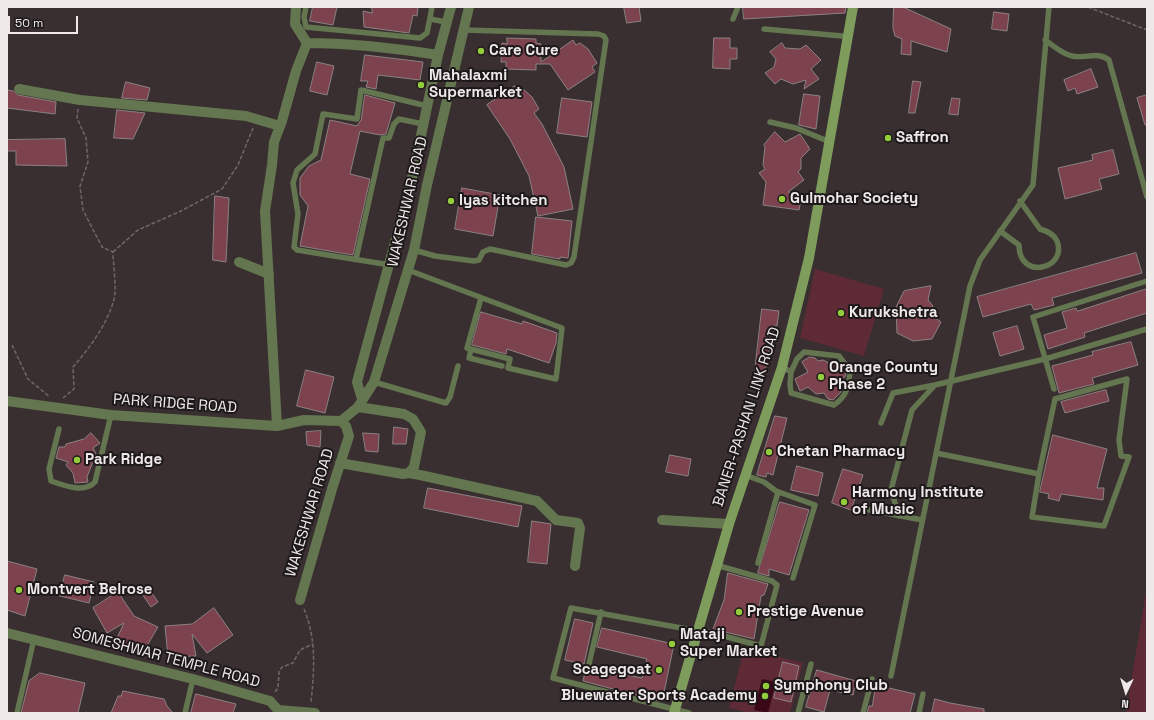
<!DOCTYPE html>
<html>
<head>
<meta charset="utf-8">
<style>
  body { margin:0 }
  #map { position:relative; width:1154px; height:720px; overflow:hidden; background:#392f30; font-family:"Space Grotesk",sans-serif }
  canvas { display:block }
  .frame { position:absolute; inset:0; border:8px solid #efe9ea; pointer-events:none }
  .north { position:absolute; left:1106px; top:672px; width:40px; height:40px; -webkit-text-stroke:3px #1d1819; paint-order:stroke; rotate:184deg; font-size:11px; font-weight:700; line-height:16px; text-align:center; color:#efe9ea }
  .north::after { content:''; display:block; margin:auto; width:14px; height:18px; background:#efe9ea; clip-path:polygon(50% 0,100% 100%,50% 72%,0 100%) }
  .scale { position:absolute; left:8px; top:16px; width:70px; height:18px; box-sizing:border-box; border:2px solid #efe9ea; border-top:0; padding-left:5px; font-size:12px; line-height:14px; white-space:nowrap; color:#efe9ea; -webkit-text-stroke:3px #1d1819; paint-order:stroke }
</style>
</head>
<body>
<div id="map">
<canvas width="1154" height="720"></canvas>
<div class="frame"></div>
<div class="north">N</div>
<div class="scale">50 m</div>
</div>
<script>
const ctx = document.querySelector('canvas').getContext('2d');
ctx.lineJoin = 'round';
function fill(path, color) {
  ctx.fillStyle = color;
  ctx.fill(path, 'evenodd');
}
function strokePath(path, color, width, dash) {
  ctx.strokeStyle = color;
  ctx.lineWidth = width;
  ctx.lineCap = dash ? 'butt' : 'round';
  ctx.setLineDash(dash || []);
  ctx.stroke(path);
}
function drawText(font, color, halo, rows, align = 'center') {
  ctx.font = font + ' "Space Grotesk",sans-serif';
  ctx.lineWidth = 4;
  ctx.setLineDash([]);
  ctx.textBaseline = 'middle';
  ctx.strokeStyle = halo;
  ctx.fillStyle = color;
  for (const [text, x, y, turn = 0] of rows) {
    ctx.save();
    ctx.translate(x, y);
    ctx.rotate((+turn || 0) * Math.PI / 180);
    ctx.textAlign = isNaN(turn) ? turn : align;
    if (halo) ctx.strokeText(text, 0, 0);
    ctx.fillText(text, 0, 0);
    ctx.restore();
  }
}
fill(new Path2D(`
  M815,269l69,20 -20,67 -64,-18z
  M1147,586v127h-21z
  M744,648l59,15 -13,50h-40l-21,-5z`), '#5e2a35');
fill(new Path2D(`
  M762,679l14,3 -8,31 -14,-3z`), '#3b0817');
const building = new Path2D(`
  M313,7h24l-4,18 -23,-4z
  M372,7h46l-1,9 -4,-1 -4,18 -45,-6 -1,-16 9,2z
  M624,7h15l2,14 -14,2z
  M743,7h103l-1,6 -101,6z
  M894,7h9l48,22 -4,23 -36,-11v14l-10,-1 1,-15 -7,-3 -2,-8z
  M994,12l15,2 -2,17 -15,-2z
  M507,38l29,1v4l5,1v18l32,-22 3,5 4,-2 8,6 9,14 -5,4 3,5 -27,18 -18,-26h-14v6l-30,-1v-7h-5l1,-19 5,1z
  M714,38h16v10h7v11h-7v10l-17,-1z
  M782,43l3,5 15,1 6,-4 15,15 -10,9 8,10 -15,10 2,-9 -13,4 -12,-5 -6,5 -10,-11 9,-6 2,-8 -6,-7z
  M365,55l58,7 -3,18 -42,-5 -2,14 -10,-2 2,-6h-7z
  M317,62l17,4 -7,29 -17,-4z
  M1091,69l7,18 -21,7 -2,-6 -7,3 -4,-11z
  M913,81l8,1 -6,31h-6z
  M126,82l24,6 -3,12 -25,-2z
  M515,86l3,4 5,-1 9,8 7,12 -5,4 8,11 22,43 9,42 -35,7 -9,-40 -19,-37 -23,-34z
  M7,90l6,1 5,4 38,7 -1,12 -48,-6z
  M804,94l16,2 -4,33 -17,-4z
  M365,95l30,8 -9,31 -6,1 -20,-4 -10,43 20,5 -17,76 -53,-9 8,-40 -8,-11v-17l9,-12 12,-6 9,-40 27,6 4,-6z
  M1147,95v30h-2l-8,-27z
  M562,98l30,4 -5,35 -30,-4z
  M952,98l8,1 -2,16 -9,-1z
  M117,110l28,3 -12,26 -19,-1z
  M775,132l10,10 15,-8 10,15 -9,9v11l-3,3 6,8 -16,12 14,2 -3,16 -36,-5 3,-23 -7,-9 6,-4 -2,-4 2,-18 -1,-2z
  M65,139l2,27 -51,-1v-14h-9v-11z
  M1113,150l6,24 -20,5 3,10 -37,10 -7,-31 35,-8 -1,-5z
  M462,188l38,7 -7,41 -38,-7z
  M215,196l14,2 -3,64 -13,-2z
  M536,217l36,4 -4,37 -8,-1v2l-28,-5z
  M1136,253l6,20 -90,25 2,7 -20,5 -3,-6 -48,13 -6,-20z
  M931,286l-3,14 5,6 -2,9 10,7 -9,17 -19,2 -16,-8 -1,-26 8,-16z
  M1147,289v24l-63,20 1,4 -37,12 -4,-14 23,-7 -5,-16 14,-4 1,3z
  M762,309l17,2 -2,15h-3l-4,26h-2l-4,30 -10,-2z
  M481,312l41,12 1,-3 34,12 -1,10 -7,20 -42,-14 -1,5 -34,-9z
  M1017,326l7,23 -24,7 -7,-23z
  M1131,342l7,23 -46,13 2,6 -35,9 -7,-27 41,-11 -1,-3z
  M810,357l5,1 3,3 5,-1 8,4 6,-3 9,12 -1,4 -9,5 5,10 -8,8 -5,-1 -4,-6 -8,1 -8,-7 -8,4 -5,-12 13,-7 -6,-10z
  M306,370l28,7 -9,36 -28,-7z
  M1106,390l3,11 -44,12 -4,-11z
  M775,416l12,2 -14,57 -6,-2 -1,4 -9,-2z
  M394,427l14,2 -2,15h-13z
  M321,431l-1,16 -13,-2 -1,-13z
  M91,433l9,10 -7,5 3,6 -9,23 1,5 -13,1 -2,-10 -7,-8 2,-3 -12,-4 3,-11h6l1,-3 18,-5z
  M363,433l16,1 -1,18 -12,-1z
  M1053,435l54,14 -10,39h7l-1,12 -42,-6 -2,7 -11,-3 1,-4 -9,-2z
  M670,455l21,4 -3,17 -22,-4z
  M797,466l26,7 -5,23 -27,-6z
  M843,469l20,6 -12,35 -19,-7z
  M428,488l94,18 -4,21 -94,-19z
  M780,502l29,8 -20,65 -20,-6v7l-11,-3z
  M532,521l19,3 -4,40 -19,-2z
  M7,561l30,8 -12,47 -18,-6z
  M728,573l40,11 -4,11 -3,1 -7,43 -41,-10 11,-29z
  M65,575l29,7 -5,21 -29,-7z
  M147,586l11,16 -7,5 -11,-16z
  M118,592l16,24 24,11 -16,27 -26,-14 8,-17 -17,10 -14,-25z
  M214,608l19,27 -26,18 -15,-19 4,22 -28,1 -3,-31 27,-2z
  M575,619l18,4 -9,41 -19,-4z
  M602,628l72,16 -12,58 -79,-21 3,-14 56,11 5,-19 -50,-12z
  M783,662l16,4 -8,36 -17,-4z
  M817,670l39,11 -3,14 -23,-5 -6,22 -18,-5z
  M40,673l45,10 -7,30h-57l8,-32z
  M876,685l39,9 -5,19h-43l2,-7h3z
  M123,691l41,8 3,7 6,7h-62l7,-17h3z
  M196,694l40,10 -3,9h-42z
  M935,699l15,4 34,6v4h-52z`);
fill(building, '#7c434e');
strokePath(building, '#8c8182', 1);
strokePath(new Path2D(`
  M1088,7l59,23
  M113,252l25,-22 43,-19 41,-22 16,-24 15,-37
  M12,345l16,34 22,18
  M63,398l11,-9 -1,-22c16,-18 35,-44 41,-68 3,-10 -1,-35 -1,-47l-11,-5 -19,-37 -3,-24 8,-24 -2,-24 -9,-20 1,-9
  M304,609c13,31 10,62 7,94
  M275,692l3,-4 1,-16 3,-5 11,-4 7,-13 13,-6`), '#706768', 1.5, [4, 2]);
strokePath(new Path2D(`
  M306,7l-2,10 2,10 114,11 7,-5 5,-26
  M430,19l16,3
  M733,19l5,-12
  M764,29l78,7
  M1045,40c9,6 17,14 27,16 13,3 26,-5 37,4l38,137
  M770,122l26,6 34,14
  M1000,231l19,14c0,36 49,24 38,-4 -3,-7 -10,-10 -17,-12l-20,-28
  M414,250l21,6 39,5 5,-1 4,-8 7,-3 76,16 5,-2 3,-6 32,-217 -2,-4 -6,-2 -134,-4
  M356,259l27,-121h6l5,-14 5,-5 24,5
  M390,265l-93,-15 -3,-3 4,-33 -5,-31 4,-13 18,-16 8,-40 34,5 4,-29 66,16
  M408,270l154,58 -6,51 -48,-11 2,-9 -43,-11 14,-50
  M471,349l-2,9 33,8
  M782,367l9,5 6,-13 7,-7 35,4 11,15c-1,15 -3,25 -16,34l-43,-12 -1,-9 1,-12
  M374,382l72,21 4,-6 8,-31
  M1054,389l-21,-72 114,-36
  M881,423l12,-30 42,-8
  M59,429l-10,40 2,12c12,4 33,13 44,1l16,-67
  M936,453l103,21 16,-75 72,-20 -8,61 2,16 8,1 -25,69 -72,-9 7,-43
  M745,475l19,7 12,9 39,14 -22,73
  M859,508l63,12
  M899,516l-8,-26 21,-80 23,-25 110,-26 102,-30
  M758,563l20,-71
  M589,664l12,-52
  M891,676l79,-390 10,-26 53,-75 16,-178
  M17,713l17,-74
  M185,713l8,-34
  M689,713l-136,-35 18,-70 116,21h11l63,17 16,-61 -5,-4 -56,-16
  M798,713l13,-49
  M863,713l9,-34
  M919,713l4,-19`), '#63764f', 5.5);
strokePath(new Path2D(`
  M296,7l-1,17 12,19
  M307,43c44,0 87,5 131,12
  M19,89l61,11 166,16 34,10
  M239,262l30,12
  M362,399l-5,-17 54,-199 27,-128 13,-48
  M7,401l104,14 166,11 27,-6 37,1
  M358,407l46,7 9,5 8,13 -7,35 -5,6
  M341,421l17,-14 16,-25 40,-132 13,-65 42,-178
  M277,426l-12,-215 7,-46 2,-23 8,-21 14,-50 11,-28
  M340,463l63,11 6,-1 11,2 117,26 19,19 22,3 2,5 -5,38
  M662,520l67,4
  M300,600l32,-111 17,-53 -3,-10 -5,-5
  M7,633l186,46 77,22 8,9 37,3`), '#63764f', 10);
strokePath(new Path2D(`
  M674,713l55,-189 53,-157 27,-109 44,-251`), '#7e9c5c', 10);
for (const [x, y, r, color] of [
  [481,51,4,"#93cc3d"],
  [421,85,4,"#93cc3d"],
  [888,138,4,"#93cc3d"],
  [782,199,4,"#93cc3d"],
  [451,201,4,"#93cc3d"],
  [841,313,4,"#93cc3d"],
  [821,377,4,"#93cc3d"],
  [769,452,4,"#93cc3d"],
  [77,460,4,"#93cc3d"],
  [844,502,4,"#93cc3d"],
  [19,590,4,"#93cc3d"],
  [739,612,4,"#93cc3d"],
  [672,644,4,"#93cc3d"],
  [659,670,4,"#93cc3d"],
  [766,686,4,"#93cc3d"],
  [765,696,4,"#93cc3d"]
]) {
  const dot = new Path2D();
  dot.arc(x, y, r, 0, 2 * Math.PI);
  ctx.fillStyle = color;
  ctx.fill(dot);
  strokePath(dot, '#1d1819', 1.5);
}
drawText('bold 15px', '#efe9ea', '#1d1819', [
  ["Care Cure",489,51],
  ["Mahalaxmi",429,76],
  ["Supermarket",429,93],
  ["Saffron",896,138],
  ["Gulmohar Society",790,199],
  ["Iyas kitchen",459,201],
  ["Kurukshetra",849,313],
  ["Orange County",829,368],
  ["Phase 2",829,385],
  ["Chetan Pharmacy",777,452],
  ["Park Ridge",85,460],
  ["Harmony Institute",852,493],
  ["of Music",852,510],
  ["Montvert Belrose",27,590],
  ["Prestige Avenue",747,612],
  ["Mataji",680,635],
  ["Super Market",680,652],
  ["Scagegoat",651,670,"right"],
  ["Symphony Club",774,686],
  ["Bluewater Sports Academy",757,696,"right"]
], 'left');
drawText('15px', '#efe9ea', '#1d1819', [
  ["WAKESHWAR ROAD",408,202,-77],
  ["PARK RIDGE ROAD",175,404,4],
  ["BANER-PASHAN LINK ROAD",747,417,-72],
  ["WAKESHWAR ROAD",310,513,-73],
  ["SOMESHWAR TEMPLE ROAD",166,658,15]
]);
</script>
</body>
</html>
